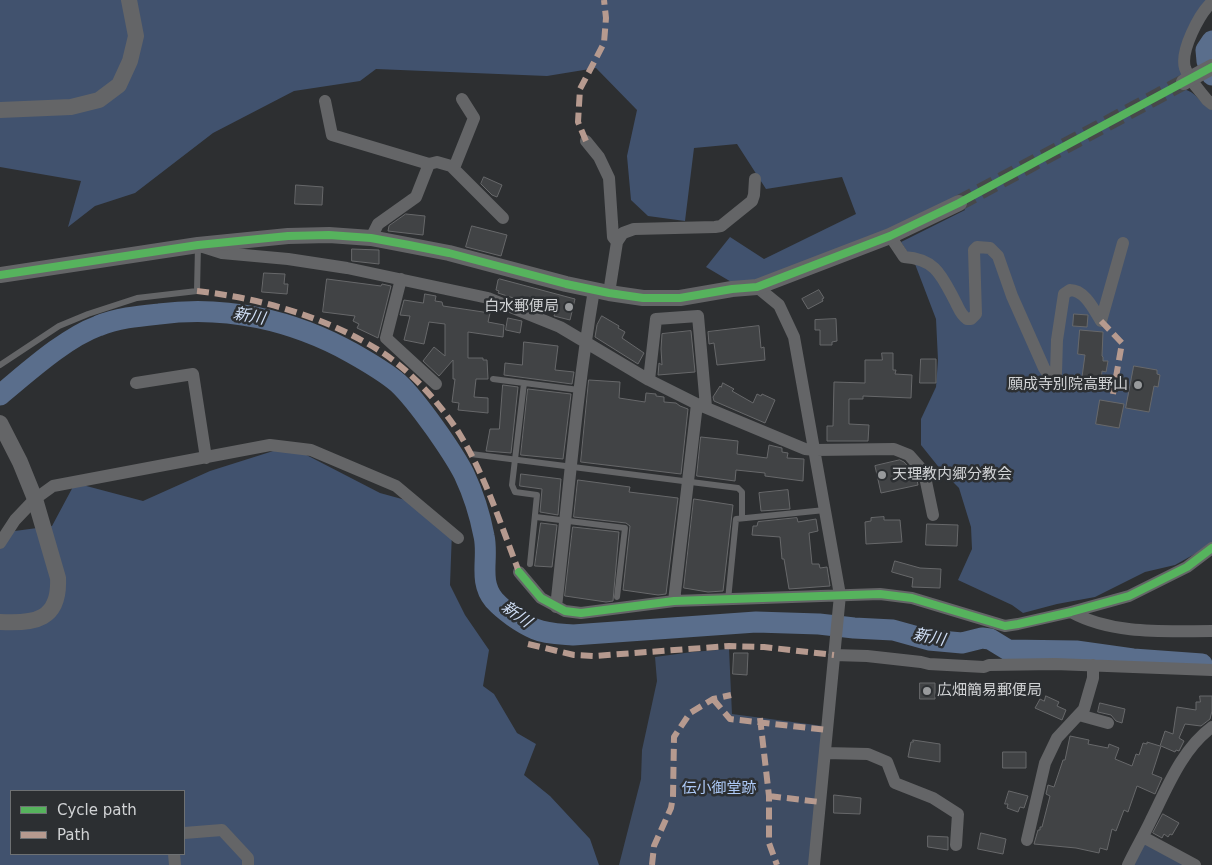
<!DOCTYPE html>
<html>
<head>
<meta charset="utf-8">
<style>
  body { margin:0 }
  #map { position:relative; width:1212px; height:865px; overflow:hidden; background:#2d2f31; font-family:"DejaVu Sans",sans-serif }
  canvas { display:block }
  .legend { position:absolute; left:10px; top:790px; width:175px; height:65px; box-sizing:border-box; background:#2c2f32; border:1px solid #6e7173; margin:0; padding:6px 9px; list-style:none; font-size:15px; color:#d1d3d5 }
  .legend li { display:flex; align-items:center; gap:10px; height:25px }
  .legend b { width:25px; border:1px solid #6e7173 }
</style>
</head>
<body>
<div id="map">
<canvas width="1212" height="865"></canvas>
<ul class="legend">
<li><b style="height:6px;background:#56b35d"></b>Cycle path</li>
<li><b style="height:6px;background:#b69a8f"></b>Path</li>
</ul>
</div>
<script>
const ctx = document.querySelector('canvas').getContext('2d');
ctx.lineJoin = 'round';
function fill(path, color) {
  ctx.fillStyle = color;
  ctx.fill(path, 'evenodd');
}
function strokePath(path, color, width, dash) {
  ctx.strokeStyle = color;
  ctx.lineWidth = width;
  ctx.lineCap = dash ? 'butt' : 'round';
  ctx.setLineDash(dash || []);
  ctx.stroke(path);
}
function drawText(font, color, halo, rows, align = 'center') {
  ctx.font = font + ' "DejaVu Sans","Noto Sans JP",sans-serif';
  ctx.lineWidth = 5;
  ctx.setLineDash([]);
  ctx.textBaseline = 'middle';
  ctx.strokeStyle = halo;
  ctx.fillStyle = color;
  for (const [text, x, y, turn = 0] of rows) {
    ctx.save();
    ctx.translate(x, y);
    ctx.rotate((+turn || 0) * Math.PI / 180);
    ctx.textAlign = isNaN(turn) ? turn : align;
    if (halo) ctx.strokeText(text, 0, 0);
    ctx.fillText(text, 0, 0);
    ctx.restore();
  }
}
fill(new Path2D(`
  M729,649l3,65 91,12 -13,139h-191l22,-86 1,-29 15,-69 -2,-24 37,-5z
  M1146,841l44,24h-57z`), '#3e4c63');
fill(new Path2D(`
  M0,0h1212l-26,48 -3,41c14,3 16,14 29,21v433l-3,3 -34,19 -30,7 -50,25 -38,7 -34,9 -11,-8 -54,-25 14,-31 -1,-22 -12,-39 -18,-18 -20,-25v-26l15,-32 2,-27 -2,-41 -21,-55 -14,-22 64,-32 -9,-13 -177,88 -46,-2 -27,-16 24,-30 34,22 92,-45 -14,-37 -76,12 -29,-45 -43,4 -9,73 -37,-5 -17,-16 -4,-44 10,-46 -41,-42 -49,8 -171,-7 -16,12 -66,10 -81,42 -78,60 -40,13 -27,21 13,-46 -81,-14z
  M289,446l91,47 40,11 32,27 -2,54 15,30 24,35 -6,36 11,8 23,39 19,11 -12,31 26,21 40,43 9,26h-599v-332l52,-7 23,-43 68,18 67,-30zM11,791h173v63h-173z`), '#41526e');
strokePath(new Path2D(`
  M1212,41l-6,9 1,11 5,14
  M0,395c27,-22 65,-57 98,-69 19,-8 41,-10 61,-12 67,-9 134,6 193,39 16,9 32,18 46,30 16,15 28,33 41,51 9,13 18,26 25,40 9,19 16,41 20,62 5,22 -6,45 10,64 10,11 27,23 41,29 11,5 26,5 38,6l183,-13 63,2 35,4 39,2 36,10 33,3 20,-5 8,1 18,11 68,1 57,8 69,5`), '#5a6e8c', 21);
const building = new Path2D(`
  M484,177l18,8 -5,12 -5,-2 -11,-11z
  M296,185l27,2 -1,18 -27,-1z
  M406,214l19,2 -2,19 -35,-4 1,-5z
  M472,226l35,9 -6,21 -35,-9z
  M352,249l27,1v14l-27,-3z
  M264,273l21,1 -1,10h4l-1,10 -25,-2z
  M327,279l54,7 1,-2 9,2 -13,52 -21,-10 2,-4 -6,-3 2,-5 -32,-4z
  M500,279l75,20 -5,21 -16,-4 1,-3 -17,-5v-2l-40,-13 1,-2 -3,-1 2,-10z
  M819,290l5,8 -2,1 1,2 -15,8 -6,-10z
  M425,294l11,2 -1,5 7,1 1,4 47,7 -2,9 16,3 -1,12 -35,-5v26h15v2h4l1,19h-12l-2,18 14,1v15l-30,-3 1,-7 -7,-1 3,-23h-2v-19l-14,16 -16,-15 11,-14 11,9v-32l-16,-2 -5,22 -20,-4 6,-24 -10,-1 4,-15 19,3z
  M1074,314l14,1 -1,12 -14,-1z
  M602,316l17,10 -1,2 7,4 -3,6 22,15 -6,11 -43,-27 2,-12z
  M508,318l14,3 -2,12 -14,-3z
  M836,319l1,22 -5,1v3h-12v-15h-5v-10z
  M759,326l2,22 3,-1 1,13 -48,5 -3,-22 -5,1 -1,-12z
  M1080,330l23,2 -1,24 1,1v4h5l-2,11 -4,-1 -2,20 -14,-2 2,-12h-6l3,-22 -7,-1z
  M691,331l4,41 -37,3 1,-12 3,2 -1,-16 1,-15z
  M524,342l34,4 -3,24 19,2 -2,12 -68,-9 1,-12 17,2z
  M882,353h11v17h3l-1,4 17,1 -1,23 -48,-2v3h-14v25l20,1 -1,16h-41v-15h6l1,-44 31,1v-23h17z
  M921,359h15v24h-16z
  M1134,366l23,4v4l3,1 -2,12 -4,-1 -5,26 -23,-4z
  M589,380l31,2 -1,16 26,4 1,-9 10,1v2l8,1v5l12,1 4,3 8,3 -7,65 -100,-12z
  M723,383l11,6 -2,2 21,12 4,-9 4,2 1,-2 13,6 -10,23 -51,-22 -1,-4 7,-11 1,1z
  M503,385l15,2 -7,66 -25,-2 4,-22h9z
  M528,389l43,5 -8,65 -42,-4z
  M1100,400l24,4 -5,24 -23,-4z
  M701,437l37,4 -1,13 30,4 2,-13 13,3v4l6,1 -1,5 17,1 -1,22 -38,-5v-3l-29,-3 -1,11 -38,-5z
  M900,460l4,2 12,13 2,10 -37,8 -6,-27z
  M521,474l40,5 -3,36 -18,-3 2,-23 -22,-3z
  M578,480l52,7 -1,5 49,6 -12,96 -8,1 -35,-5 7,-64 -4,-3 -52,-6z
  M788,490l2,19 -29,2 -2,-18z
  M694,499l39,6 -10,86 -15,1 -24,-4z
  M884,517v3h16l2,22 -36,2 -1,-22 6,-1v-3z
  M797,518l1,4 18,-3 2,12 -9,2 3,31h7l1,4 7,-1 3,19 -41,3 -5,-30h-2l-2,-22 -28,-2 1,-9h4l1,-4z
  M541,523l16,2 -5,42 -17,-1z
  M927,524l31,1 -1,21 -31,-1z
  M573,527l46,5 -6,69 -7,1 -41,-6z
  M895,561l25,7 21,1 -1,19 -28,-1 1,-9 -21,-6z
  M734,653h14l-1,22 -14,-1z
  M920,683h15v16h-15z
  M1046,696l13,6 -2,4 9,4 -4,10 -27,-12 5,-9 4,2z
  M1200,696h12v15l-2,8 -9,7 -16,-2 -6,14 5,3 -5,10 -3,-1 -1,2 -14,-6 -9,28 10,4 -7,16 -18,-8 -9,26 -4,-2 -8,21 -4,-2 -5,21 -7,-2 -1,5 -23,-5 -42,-4 4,-14h2v-3h2l8,-31 -4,-2 2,-9 6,2 9,-27h2l5,-24 19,4 -1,4 20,4 1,-4 10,4 -4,11 17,7 4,-12 3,1 4,-12 4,1v-2l13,4 5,-15 8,3 4,-27 19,3v-8h4z
  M1100,703l25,6 -3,14 -6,-2 -5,-6 -13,-3z
  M913,740l27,4v18l-32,-5 3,-15h2z
  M1003,752h23v16h-23z
  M1009,791l19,5 -4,12 -4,-1 -2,5 -11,-4 1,-4h-3z
  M834,795l27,3 -1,16 -26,-1z
  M1163,814l16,9 -7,12 -2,-1 -2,3 -4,-3 -2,4 -9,-5z
  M981,833l25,6 -3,15 -25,-5z
  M928,836l20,1v13l-20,-3z`);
fill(building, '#414345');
strokePath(building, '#67686a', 1);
strokePath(new Path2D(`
  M959,203l225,-121`), '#46484a', 16, [16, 8]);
strokePath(new Path2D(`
  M0,365l59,-39 29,-12 49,-16 60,-7 1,-45
  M493,379l86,11
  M524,383l-12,102 3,7 22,3 -7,69
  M471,454l267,34 4,4v26
  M536,517l89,11 -8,69
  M728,600l8,-81 89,-9`), '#646567', 6);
strokePath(new Path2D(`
  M1212,2c-13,12 -32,49 -27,66 4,12 15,23 22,32l5,4
  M325,101l7,34 97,29
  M586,141l13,16 10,21 4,59 4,5
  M454,168l20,-50 -12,-19
  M890,236l14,21c33,2 38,20 52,46 3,6 5,12 11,16h4l5,-5 -2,-64 3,-3 13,1 8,8 14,40 32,72 6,9h5l1,-4 1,-33 7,-46 6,-4c15,0 24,20 31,31l22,-78
  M371,238l7,-14 38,-27 13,-33 8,-2 14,4 52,52
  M200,246l22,7 66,6 59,9 141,30 72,29 89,53 48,24 108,45 10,1 79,-1 15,6 15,17 9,43
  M401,279l-15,59 50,46
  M757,287l22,18 15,32 46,258 -26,270
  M609,293l8,-51 6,-9 11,-4 81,-2 6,-1 31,-25 2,-6 1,-16
  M649,380l7,-61 42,-3 8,91
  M136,383l57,-9 13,84
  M0,543l15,-23 20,-21 18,-13 217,-41 41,5 85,36 62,52
  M519,572l22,26 24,13 16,2 93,-12 206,-7 32,4 93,28 13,-2 53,-12 58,-16 58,-29 25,-19
  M674,601l23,-197
  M556,607c12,-106 20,-212 38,-317
  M1071,612c42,23 94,19 141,19
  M834,655l33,1 54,6 8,2 55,3 5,-2 66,-1 157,6
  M1079,715l29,8
  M825,753l43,1 19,8 8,21 38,15 25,16 -2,31
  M184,833l38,-3 26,28v7
  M1143,837l52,28
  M1027,840l18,-77 12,-25 27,-29 9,-31v-13
  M174,854l1,11
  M1128,865c7,-15 16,-30 23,-45 16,-32 31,-71 61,-93`), '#646567', 12);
strokePath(new Path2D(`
  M1184,82l28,-15
  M0,110l71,-3 28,-7 20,-15 11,-24 6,-25 -7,-36
  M0,275l198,-30 90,-9 41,-1 42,3 78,15 117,31 43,9 34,5h37l52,-9 25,-2 133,-51 69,-33
  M0,423l20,39 15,37 23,79c2,42 -23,46 -58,44`), '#646567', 16);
strokePath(new Path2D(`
  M586,141l-8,-19 2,-33 24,-46 2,-25 -2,-18
  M197,291c63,7 129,26 183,60 31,20 59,51 79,82 26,42 42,92 60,139
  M1101,321l21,22 -9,51
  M528,644l46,11 20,1 135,-10 35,1 70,8
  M713,699l17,20 97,11
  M760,718l9,78v47l8,22
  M769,796l51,6
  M652,865l2,-19 17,-38 2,-11 1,-60 16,-24 23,-14 18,-4`), '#b69a8f', 6, [12, 6]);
strokePath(new Path2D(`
  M0,275l198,-30 90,-9 41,-1 42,3 38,7 40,8 117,31 43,9 34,5h37l52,-9 25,-2 133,-51 69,-33 253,-136
  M519,572l22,26 24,13 16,2 93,-12 206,-7 32,4 93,28 13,-2 53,-12 58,-16 58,-29 25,-19`), '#56b35d', 8);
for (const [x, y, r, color] of [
  [569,307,5,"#989a9c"],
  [1138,385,5,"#989a9c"],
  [882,475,5,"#989a9c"],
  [927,691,5,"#989a9c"]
]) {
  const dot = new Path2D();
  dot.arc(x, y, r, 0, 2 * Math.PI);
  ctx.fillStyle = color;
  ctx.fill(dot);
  strokePath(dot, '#2c2f32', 2);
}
drawText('15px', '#d1d3d5', '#2c2f32', [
  ["白水郵便局",559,307],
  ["願成寺別院高野山",1128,385],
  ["天理教内郷分教会",892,475,"left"],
  ["広畑簡易郵便局",937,691,"left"]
], 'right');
drawText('15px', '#adc9f6', '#2c2f32', [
  ["伝小御堂跡",719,789]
]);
drawText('italic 16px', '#d0dff6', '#2c2f32', [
  ["新川",249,317,10],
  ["新川",516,615,36],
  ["新川",929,638,11]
]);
</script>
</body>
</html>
